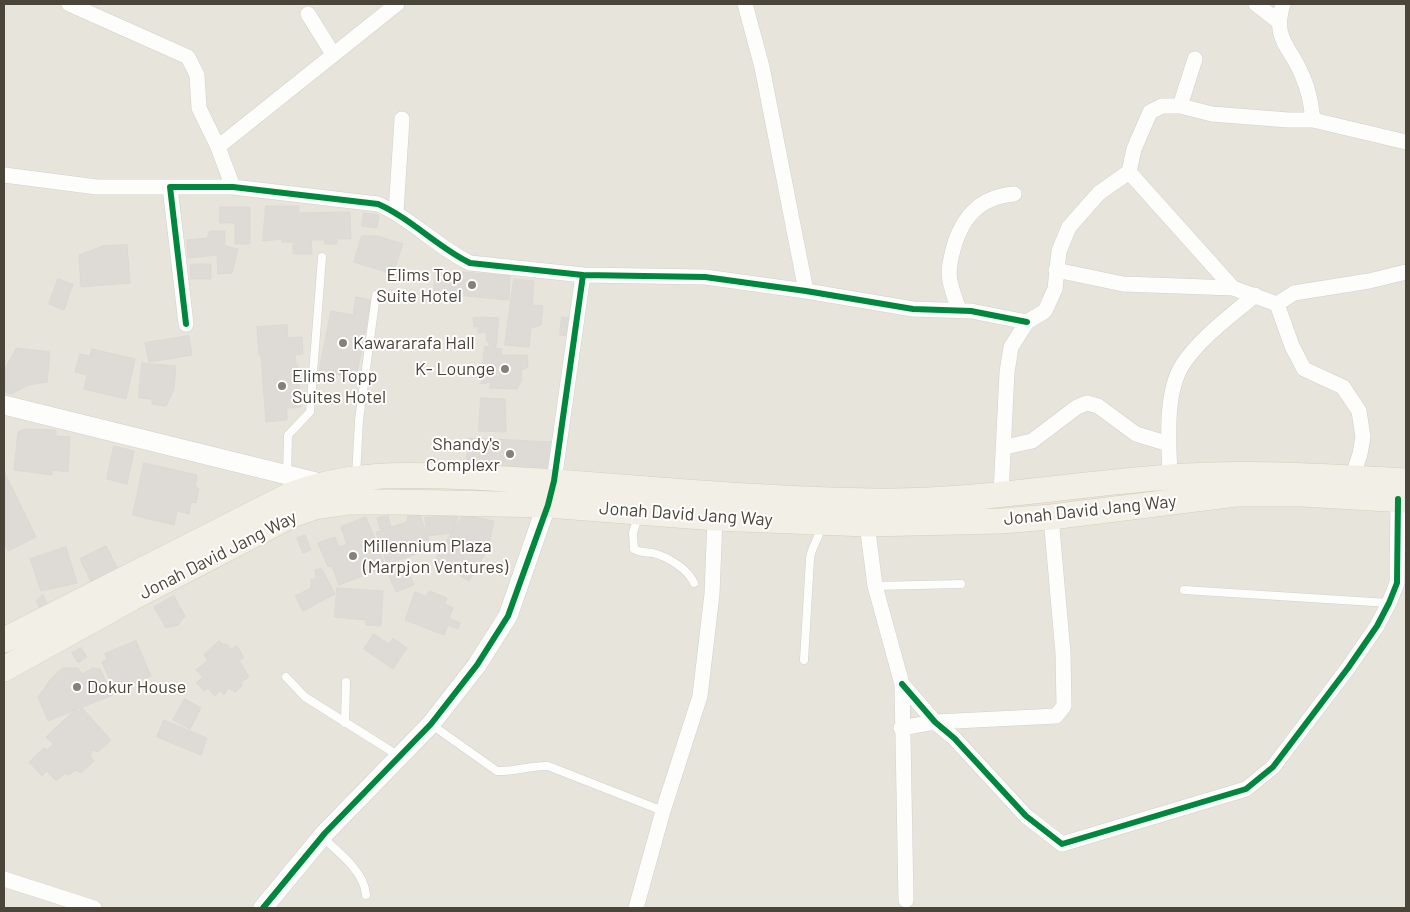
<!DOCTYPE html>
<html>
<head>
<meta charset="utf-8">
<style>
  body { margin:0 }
  #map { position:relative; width:1410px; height:912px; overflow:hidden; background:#f4f2ee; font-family:Barlow,sans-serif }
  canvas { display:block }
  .frame { position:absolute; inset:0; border:5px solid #4b4439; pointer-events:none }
</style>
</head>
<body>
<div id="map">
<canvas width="1410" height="912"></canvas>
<div class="frame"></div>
</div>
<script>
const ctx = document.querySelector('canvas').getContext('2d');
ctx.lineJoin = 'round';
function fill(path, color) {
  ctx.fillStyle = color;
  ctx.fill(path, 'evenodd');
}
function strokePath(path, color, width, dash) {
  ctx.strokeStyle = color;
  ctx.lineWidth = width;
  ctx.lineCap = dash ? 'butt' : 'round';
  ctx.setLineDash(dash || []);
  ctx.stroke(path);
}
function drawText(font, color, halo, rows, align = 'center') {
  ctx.font = font + ' Barlow,sans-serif';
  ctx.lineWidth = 4;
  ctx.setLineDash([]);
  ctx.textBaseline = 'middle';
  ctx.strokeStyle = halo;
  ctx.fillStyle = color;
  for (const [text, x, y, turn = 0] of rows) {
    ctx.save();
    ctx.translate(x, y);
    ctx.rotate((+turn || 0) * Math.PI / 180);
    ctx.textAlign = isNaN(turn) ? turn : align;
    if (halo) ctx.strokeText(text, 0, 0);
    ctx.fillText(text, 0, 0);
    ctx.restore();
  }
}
fill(new Path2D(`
  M4,4h1402v904h-1402z`), '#e7e4dc');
const building = new Path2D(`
  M266,206h33v7l51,-1 1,27h-14v5h-12l-1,-4h-13l1,14h-19v-12h-11v-3l-19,2z
  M220,207h30v37h-15v-21h-15z
  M364,213l15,2 -2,13 -15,-2z
  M210,231h15v15l13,3 -6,24 -14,1 -1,-19 -29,3 -1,-18 20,-2z
  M362,236h15l26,8 -10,30 -39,-12z
  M127,245l3,38 -49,4 -2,-32 24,-9z
  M191,264h20v15h-20z
  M436,270l74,6 -1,24 -75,-7z
  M58,279l15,5 -9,26 -15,-6z
  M514,279l20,2 -2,24 11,1 -2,19 -10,3 -2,19 -24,-2z
  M356,297l15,3 -15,78 -37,-7 12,-60 22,4z
  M483,317l16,1 -3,29 -7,-2 -1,-5 -1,2 -1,-10 -8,1v-7l-4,1 -1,-9z
  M562,317l8,1 -2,18 -8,-1z
  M287,325l1,13 14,-1 1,17 -8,1 1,10h2l3,42 -14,1v12l-21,2 -5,-67h-2l-2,-28z
  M189,336l3,19 -43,7 -4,-19z
  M485,346l17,3 -1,6h26l1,12 -7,3 1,9 -5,10 -28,-1 3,-6 -11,2 1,-11h3l1,-7 -3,-1z
  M17,348l33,4 -3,30 -18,3 -18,9 -7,-3v-21z
  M92,349l43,10 -9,40 -42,-10 3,-14 -12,-3 5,-18 10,2z
  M142,363l34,3 -2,23 -8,17 -14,-2v-5l-13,-1z
  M481,398l24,1 1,33 -27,-1z
  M26,429l30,1v6l14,1 -2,35 -16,-2v5l-38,-5 4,-38z
  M468,438l86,4 -4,33 -83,-9z
  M114,446l20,5 -7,33 -20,-5z
  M144,463l53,12 -2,11 4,3 -3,14 -5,-1 -2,12 -12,-3 -3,14 -41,-10z
  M4,471l32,66 -28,14 -4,-9z
  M419,512l13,37 -45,15 -11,-32 31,-10 1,-6z
  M459,515l-7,18 -25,3 -2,-18z
  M463,515l31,6 -6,28 -19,32 -34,-21z
  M388,516l3,11 -11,2 -3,-11z
  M366,517l20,50 -47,18 -7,-19 -4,1 -10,-24 17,-6 4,10 8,-3 -6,-17z
  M305,535l6,15 -8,3 -6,-15z
  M106,546l12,23 -27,13 -11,-23z
  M66,547l11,36 -36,8 -11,-32z
  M407,568l7,17 -18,7 -7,-16z
  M322,569l13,25 -32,17 -8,-15 16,-8v-9h5l-1,-9z
  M337,588l46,3 -2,35 -15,-1v-5l-31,-3z
  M430,591l17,7 -2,6 8,4 -4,10 11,5 -2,6 -10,-4 -4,10 -39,-15 10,-28 11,4z
  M43,595l5,12 -6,5 -6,-11z
  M174,596l11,20 -7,9 -12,3 -12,-21z
  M374,634l15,10 4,-6 14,10 -14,21 -29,-20z
  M136,641l15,35 -36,16 -13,-30 5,-2 -2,-6z
  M219,641l4,3h4l3,5 7,-3 7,12 -5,2 10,17 -8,5 1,4 -7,6 -7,-4 -4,7 -4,-4 -5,5 -7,-8 -4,3 -8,-8 7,-6 -7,-7 12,-10 -4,-5z
  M81,648l6,9 -9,6 -6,-10z
  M63,668h15l4,6 11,-6 7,1 13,26 -65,26 -10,-24 13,-18z
  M185,699l16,9 -11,21 -17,-9z
  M82,708l29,32 -13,12 -6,-2 -2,6 4,5 -13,12 -6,-3 -6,5 -4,-2 -9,8 -9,-10 -5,5 -13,-14 15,-14 3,2 6,-6 -7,-7 30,-28 2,3z
  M164,720l43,18 -6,17 -44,-18z`);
fill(building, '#dedbd6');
strokePath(building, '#dcd9d4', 1);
const service = new Path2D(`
  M287,475l1,-40 22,-23 12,-155
  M356,476l3,-56 17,-125
  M638,516l-5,17 1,16c7,4 12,3 19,4 15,4 35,16 41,30
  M875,586l86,-2
  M1184,590l205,13
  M804,660l6,-101c1,-13 10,-20 11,-34
  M286,677l19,20 94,59
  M345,723l1,-41
  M432,725l65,46c18,1 33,-6 51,-5l115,45
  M322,837c16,15 43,35 44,58`);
const minor = new Path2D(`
  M69,4l119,53 9,18 2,33 19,39 15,40
  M745,4l17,63 44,224
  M1256,4l22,17
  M1283,4c-11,35 7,42 19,71 7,15 9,29 11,45
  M308,14l25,40
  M1180,106l15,-47
  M218,147l179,-143
  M1129,172l104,116 44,16 15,42 12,23 39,18 16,24 4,26 -3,17 -8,24
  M4,175l93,12h73
  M396,212l6,-93
  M1056,270l67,14 110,4
  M1277,304l17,-11 75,-12 37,-9
  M959,310c-3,-9 -7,-19 -9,-29 -2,-9 0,-19 2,-27 8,-35 26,-57 62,-60
  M186,324l-16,-137h63l145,17c34,15 59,43 92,59l113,12 122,2 101,14 107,18 58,2 56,11
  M1005,447l27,-6 45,-34 10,-4 11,3 38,28 33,10
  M1170,477c-1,-33 -6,-84 13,-113 18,-27 48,-48 72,-69
  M554,481l29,-206
  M1001,494l6,-122 4,-25 16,-25 18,-11 10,-22 4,-38 10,-24 30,-34 30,-21 5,-23 16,-37 12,-6h18l32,8 76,6h25l93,22
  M867,524l8,62 27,98 4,216
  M902,684l33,38 19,16 72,78 36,28 184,-55 27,-22 75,-99 29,-42 12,-23 8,-20 1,-84
  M901,728l34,-6 121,-6 8,-10 -1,-53 -12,-136
  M4,879l90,29
  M636,908l27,-97 37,-115 12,-102 3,-76`);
const tertiary = new Path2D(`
  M4,405l316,78
  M263,908l62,-75 106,-109 46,-59 31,-49 42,-121`);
const primary = new Path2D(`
  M4,640l286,-145c63,-24 117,-20 183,-18 58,3 116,7 174,12 75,6 150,11 225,12 100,2 199,-17 298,-24 78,-6 158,0 236,4
  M4,669l128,-71 160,-83 23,-8 35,-5h47l151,3 167,13 152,6 134,-3 50,-4 185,-23h66l104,6`);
strokePath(service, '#d2d0cb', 9);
strokePath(minor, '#d2d0cb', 16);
strokePath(tertiary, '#d2d0cb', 20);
strokePath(primary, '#d6cebb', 26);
strokePath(service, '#fdfdfc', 8);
strokePath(minor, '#fdfdfc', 15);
strokePath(tertiary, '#fdfdfc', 19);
strokePath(primary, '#f2efe6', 25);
strokePath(new Path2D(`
  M186,324l-16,-137h63l145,17c34,15 59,43 92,59l113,12 122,2 101,14 107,18 58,2 56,11
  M902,684l33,38 19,16 72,78 36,28 184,-55 27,-22 75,-99 29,-42 12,-23 8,-20 1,-84
  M263,908l62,-75 106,-109 46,-59 31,-49 40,-111 6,-24 29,-206`), '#00873e', 6);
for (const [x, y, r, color] of [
  [472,285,5,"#868178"],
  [343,343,5,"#868178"],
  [505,369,5,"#868178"],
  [282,386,5,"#868178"],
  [510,454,5,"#868178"],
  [353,556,5,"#868178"],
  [77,687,5,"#868178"]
]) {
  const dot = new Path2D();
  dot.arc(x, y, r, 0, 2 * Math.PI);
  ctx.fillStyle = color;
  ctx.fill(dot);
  strokePath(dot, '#fff', 2);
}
drawText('18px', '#4b4439', '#fff', [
  ["Elims Top",462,275,"right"],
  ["Suite Hotel",462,296,"right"],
  ["Kawararafa Hall",353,343],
  ["K- Lounge",495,369,"right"],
  ["Elims Topp",292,376],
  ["Suites Hotel",292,397],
  ["Shandy's",500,444,"right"],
  ["Complexr",500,465,"right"],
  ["Millennium Plaza",363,546],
  ["(Marpjon Ventures)",363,567],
  ["Dokur House",87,687]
], 'left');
drawText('18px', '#4b4439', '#fff', [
  ["Jonah David Jang Way",1090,510,-6],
  ["Jonah David Jang Way",686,514,4],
  ["Jonah David Jang Way",218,555,-27]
]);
</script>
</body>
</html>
